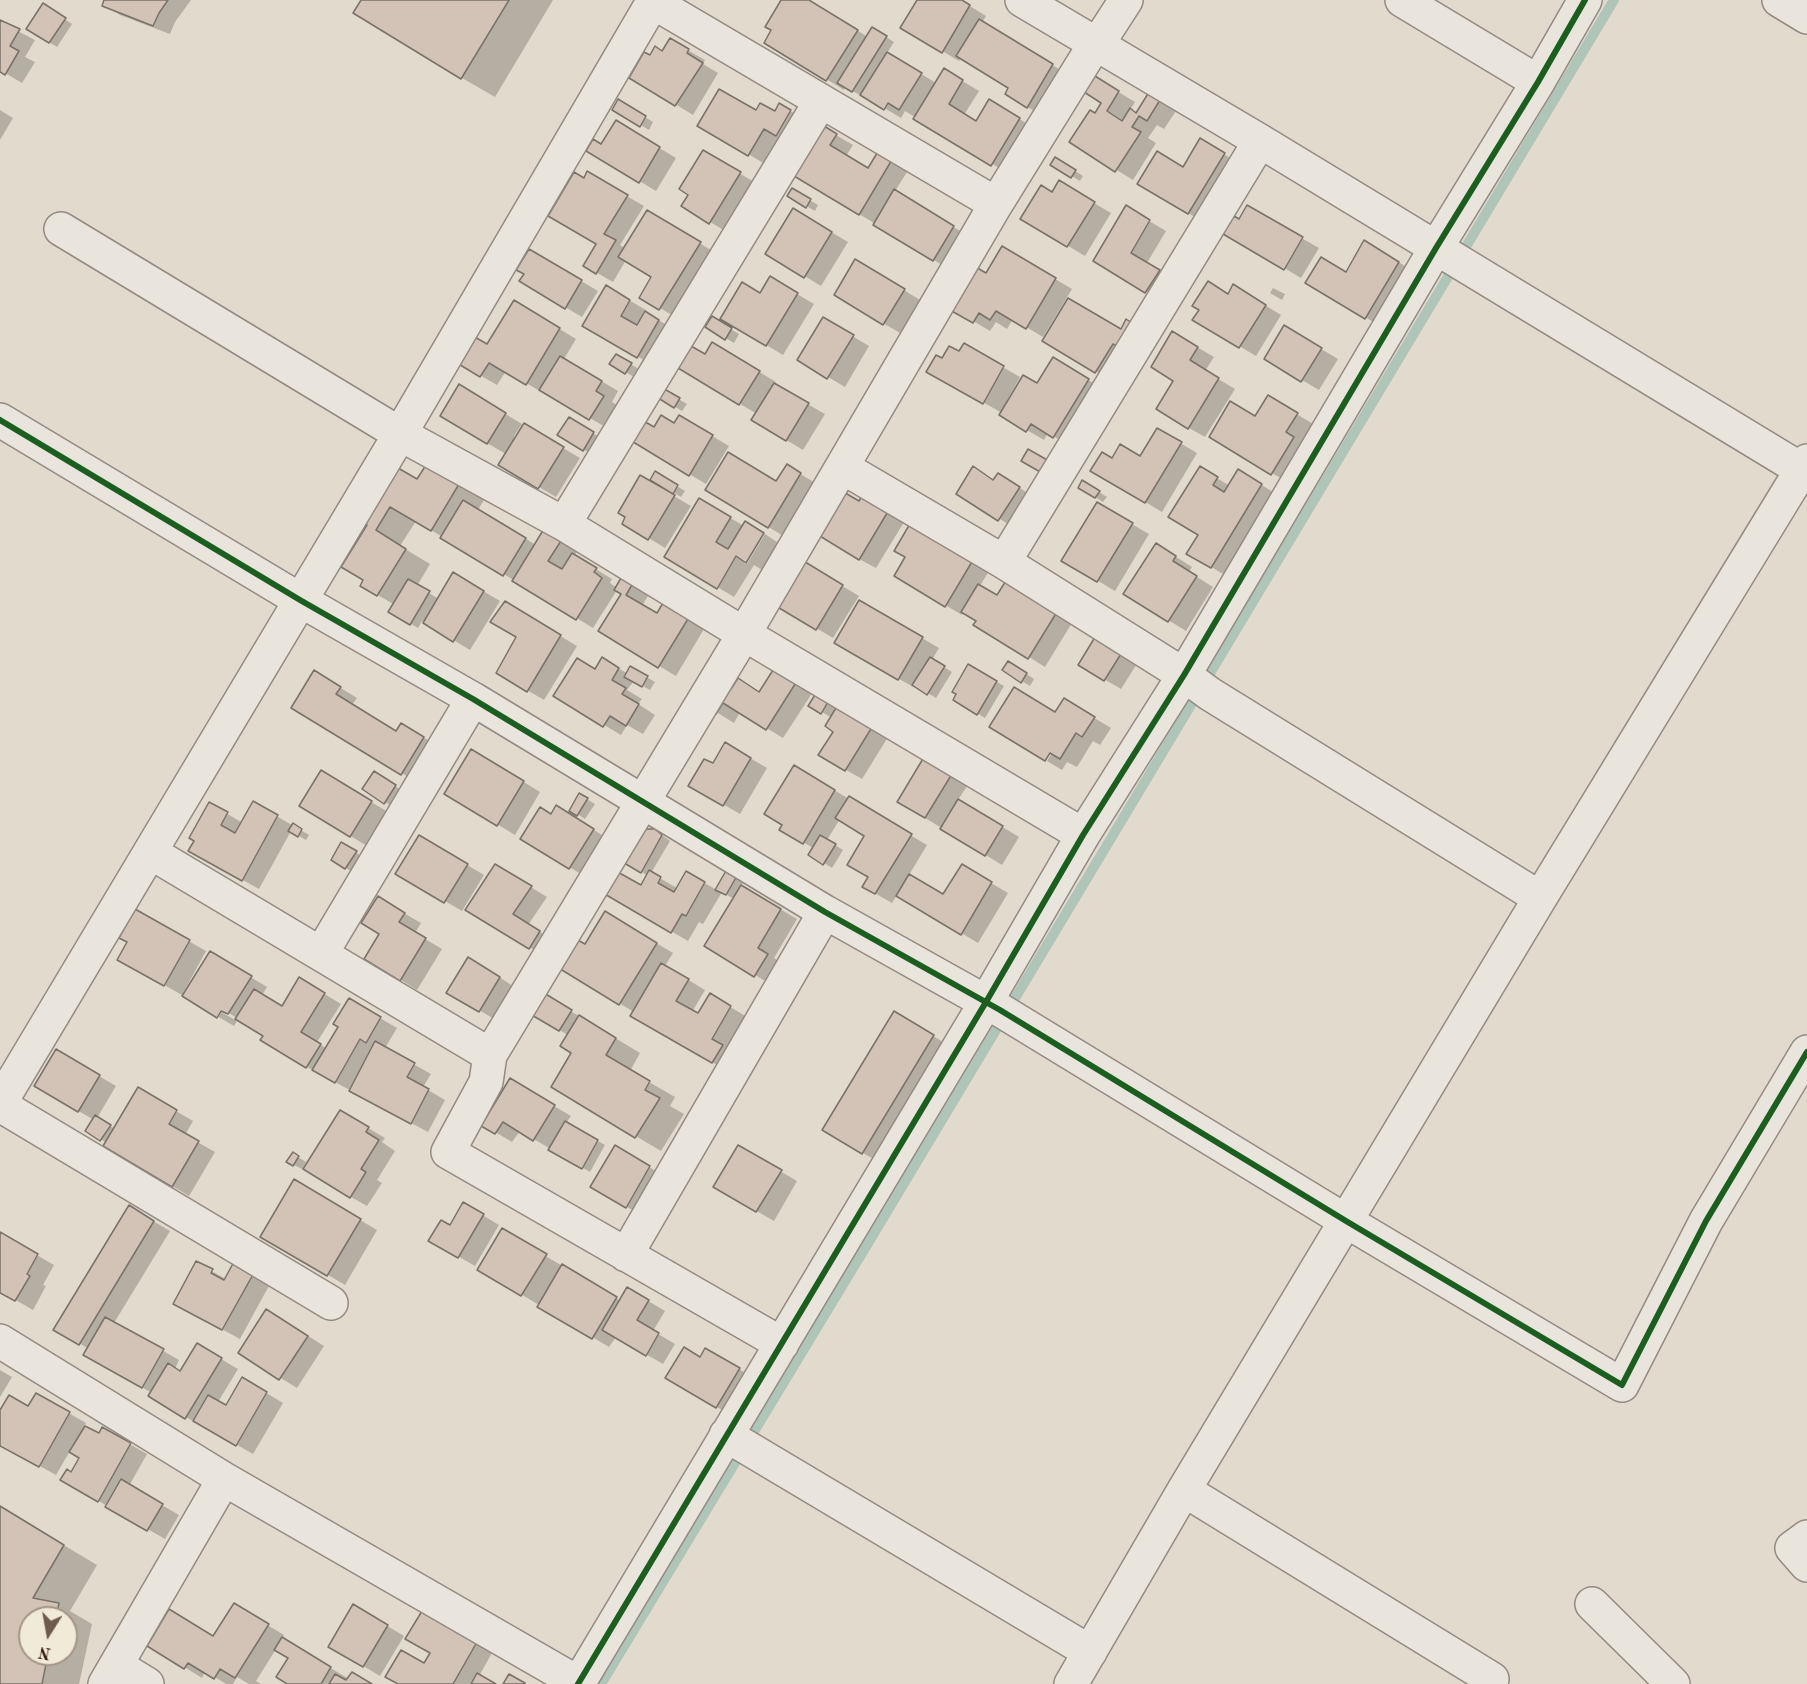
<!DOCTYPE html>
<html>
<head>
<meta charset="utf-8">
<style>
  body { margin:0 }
  #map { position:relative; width:1807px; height:1684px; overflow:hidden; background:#e2dacc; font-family:"Old Standard TT",serif }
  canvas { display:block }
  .north { position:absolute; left:18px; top:1606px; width:60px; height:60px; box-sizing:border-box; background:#f2ead8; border:2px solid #a59586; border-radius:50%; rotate:191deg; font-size:16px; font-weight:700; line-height:24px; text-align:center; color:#31150a }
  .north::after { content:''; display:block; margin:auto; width:21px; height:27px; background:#6f5a4e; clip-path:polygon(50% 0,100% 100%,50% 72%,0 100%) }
</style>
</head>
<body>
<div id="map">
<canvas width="1807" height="1684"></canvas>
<div class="north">N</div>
</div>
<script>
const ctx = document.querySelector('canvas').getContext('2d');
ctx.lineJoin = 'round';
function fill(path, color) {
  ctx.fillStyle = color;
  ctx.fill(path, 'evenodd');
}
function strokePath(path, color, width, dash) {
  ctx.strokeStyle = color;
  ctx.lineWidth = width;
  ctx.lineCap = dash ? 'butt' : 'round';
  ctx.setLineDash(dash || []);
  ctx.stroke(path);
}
fill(new Path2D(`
  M106,0h85l-16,22 -5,12 -50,-19 -16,-10z
  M363,0h190l-58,97 -33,-19z
  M783,0h24l61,37 5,-8 21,13 -7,11 49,30 8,-13 35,21 -15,24 13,8 29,-12 30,18 -27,45 -104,-63 -4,7 -40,-24 -1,1 -15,-8 -1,3 -78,-48 7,-12z
  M919,0h41l26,16 -4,7 87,52 -25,41 -17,-9 -17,-20 -49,-29 -2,3 -57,-34z
  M51,10l21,14 -15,23 -8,-5z
  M0,22l35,18 -10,17 10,5 -13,21 -22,-13z
  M670,40l35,20 -2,4 15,9 -25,42 -62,-38 19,-20 12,-5z
  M1112,88l23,14 -5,8 7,4 13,-20 26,17 -12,18 -7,-4 -9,13 8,5 -23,37 -62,-38 24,-27z
  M619,101l34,21 -4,8 -35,-21z
  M780,105l27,16 -42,43 -66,-39 76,-12z
  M0,110l13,8 -13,22z
  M616,122l60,36 -20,33 -68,-41 14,-4z
  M824,128l29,17 -7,11 22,14 12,-18 29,17 -14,22 75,46 -20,33 -154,-95z
  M1201,140l39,24 -35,59 -17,-10z
  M703,152l53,31 -29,49 -44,-26 7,-12z
  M1056,159l27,17 -3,5 -28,-17z
  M588,174l56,32 -24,39 5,3 22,-36 69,41 -39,65 -36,-21 12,-21 -27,-16 -13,22 -28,-16 13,-23z
  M1060,183l51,30 -26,43 -62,-37 30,-25z
  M793,190l25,15 -3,6 -26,-15z
  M1247,207l72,41 -18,30 -76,-45 14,-12z
  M1127,208l39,23 -19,32 28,17 -12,21 -68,-41z
  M794,210l54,32 -27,44 -54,-33z
  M1365,242l50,30 -33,55 -75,-44 40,-10z
  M1003,248l69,41 -29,48 -30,-18 -6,10 -11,-7 -6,9 -39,-23 36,-33z
  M530,251l68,40 -16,26 -61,-36 5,-7z
  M873,271l47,29 -20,33 -17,-10z
  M606,287l40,23 -1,2 30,18 -21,36 -70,-41z
  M787,288l27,16 -31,51 -61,-37 38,-23z
  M1273,288l12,6 -3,6 -12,-7z
  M1229,295l21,1 31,19 -25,41 -62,-37z
  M1069,300l61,52 -18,29 -68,-40z
  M515,302l61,37 -12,20 54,32 -6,11 8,5 -13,21 -63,-37 -1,2 -37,-22 -9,14 -38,-22 29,-17z
  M712,318l27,16 -5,9 -27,-16z
  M824,319l45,27 -24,41 -46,-27z
  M1173,333l41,24 -9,14 30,18 -30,48 -16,-9 -14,-48z
  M1301,337l37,22 -19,31 -53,-31z
  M713,344l63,38 -2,3 51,29 -22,36 -50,-30 4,-6 -77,-46 25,-12z
  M964,345l56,32 -13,23 2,1 29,-16 15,-26 52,31 -35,56 -22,-13 -4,7 -43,-25 1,-2 -74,-42 15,-10 16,-8z
  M616,356l23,13 -5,8 -23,-14z
  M460,387l62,37 -8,12 2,2 8,-13 56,33 -24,39 -56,-33 6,-10 -19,-11z
  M662,389l25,15 -5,7 -25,-15z
  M1285,407l28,17 -24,59 -17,-10 -16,-55z
  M680,417l49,29 -23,38 -74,-44 22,-11 21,-5z
  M569,419l32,19 -10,16 -32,-19z
  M1158,430l39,23 -35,59 -70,-42 21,-10 28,-2z
  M433,456l57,34 -12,20 58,35 15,-24 33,19 -10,16 38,23 -2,4 7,5 9,-15 26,16 -10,17 16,9 8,-15 41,24 -31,52 -76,-45 23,-37 -6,-4 -24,38 -177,-107 -16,25 30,18 -13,22 22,13 15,-25 46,27 -30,49 -48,-29 -4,7 -27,-16 4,-7 -33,-19 3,-6 4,-55 49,-44z
  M787,466l30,18 -32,53 -78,-47 70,-7z
  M973,468l22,13 20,4 21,13 -20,31 -58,-36z
  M1200,468l30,18 25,-5 23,14 -50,82 -40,-24 12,-19z
  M655,473l30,18 -4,6 -29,-18z
  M641,477l50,29 -26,42 -41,-25z
  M1083,482l24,15 -4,5 -23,-15z
  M700,500l44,26 19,7 -19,31h3l18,-30 15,10 -16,27 -10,-6 -20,32 -68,-41z
  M860,503l52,6 -36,59 -17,-9z
  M1097,504l52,30 -34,57 -52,-31z
  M912,524l77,47 -9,15 18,11 85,8 -38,62 -16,-10 -51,-37 -14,-8 -2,3 -66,-39 11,-19z
  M1173,555l19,12 -3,5 24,15 -27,44 -60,-37z
  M797,559l62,37 -26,42 -72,-43z
  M860,602l79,46 -7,12 20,12 -16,26 -20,-12 -1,2 -79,-45z
  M505,603l72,43 -33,54 -46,-27 20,-36z
  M1104,626l41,25 -24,38 -41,-24z
  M783,658l37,23 -37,57 -43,-26 -6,11 -34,-21 32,-11 28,2z
  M603,659l25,15 3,-6 24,14 -5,8 -16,-9 -7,9 15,9 -4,5 17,11 -12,19 -16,-9 -6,10 -66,-39 41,-26z
  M969,666l35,20 -19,32 -30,-18z
  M1016,667l18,12 -4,7 -26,-16z
  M826,681l67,48 -31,50 -42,-24 15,-24 -3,-13 -22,-13z
  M331,682l26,16 -5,7 45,27 5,-7 38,22 -22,36 -125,-76z
  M1081,710l30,18 -11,17 -7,-4 -16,26 -10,-5 -5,8 -15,-9 9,-14v-33z
  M726,744l41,24 -27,46 -50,-29 23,-20z
  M928,754l43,26 -13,20 61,37 -17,28 -103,-63z
  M488,760l52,32 -25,43 -69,-42z
  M795,767l132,78 -18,30 35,21 35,-20 29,17 -30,50 -81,-48 -5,8 -28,-16 6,-10 -4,-42 -26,-16 -13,21 16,10 -11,18 -22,-14 3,-6 -32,-19z
  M321,772l67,40 -21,34 -66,-40z
  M374,773l29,18 -10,16 -8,-5z
  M580,795l15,9 -10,15 -14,-9z
  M254,803l55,32 -3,5 -15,-9 -32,58 -69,-38 20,-47 33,19z
  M552,816l21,1 37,23 -24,37 -64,-38z
  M655,830l15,11 -19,32 26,15 9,-15 31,17 11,-19 17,9 -4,6 56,33 -23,39 10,7 -12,20 -66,-39 28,-47 -12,-7 -19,32 -4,-2 -11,19 -83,-48 36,-6 7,-11 -32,-20z
  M420,837l64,38 -22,36 -65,-38z
  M342,844l21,13 -9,16 -21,-13z
  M496,866l51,31 -19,28 28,16 -10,16 -79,-47z
  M395,908l26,15 -6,10 27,16 -25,41 -51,-32z
  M136,911l70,40 -24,44 -63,-36 10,-17z
  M605,913l68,40 -8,13 40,24 -13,22 6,3 12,-20 37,22 -18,55 -97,-57 2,-3 -75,-45 26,-21z
  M227,963l40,24 -5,8 20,12 18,-28 41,25 -24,38 10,7 13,-22 9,-27 48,28 -12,20 46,26 -8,13 22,13 -17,32 -121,-65 -45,-27 3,-5 -27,-16 -1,2v-3l-15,-9 -1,3 16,9 -3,5 -17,-10z
  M485,968l31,20 -20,32 -48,-28z
  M544,995l96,58 -10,18 45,26 -5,9 14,8 -23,37 -108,-64 20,-35 -5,-17 -36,-21z
  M920,1028l38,23 -70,116 -25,-14z
  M56,1051l60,35 -19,32 18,11 23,-40 55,32 -8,14 30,17 -26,44 -84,-50 2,-3 -20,-12 7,-11 -58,-34z
  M527,1090l44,26 -5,7 39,22 -15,27 -70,-41 -8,11 -29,-17z
  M358,1122l27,16 -3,4 13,9 -18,29 5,3 -15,23 -16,-9z
  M615,1147l51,30 -23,39 -51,-29z
  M739,1147l58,34 -23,40 -59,-34z
  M293,1154l13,8 -4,7 -14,-7z
  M294,1181l83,49 -32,55 -83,-49z
  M464,1204l35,21 -24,41 -45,-26 20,-13z
  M129,1207l41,24 -56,92 65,37 -4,9 5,3 17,-27 41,24 -20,33 9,5 16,-28 40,24 -30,51 -49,-28 -1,1 -53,-31 2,-3 -67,-38 4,-6 -34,-20z
  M502,1230l119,71 7,-12 37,22 -12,20 22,13 -12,20 -47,-27 -7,10 -130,-78z
  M0,1234l54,31 -11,20 3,1 -13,24 -33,-19z
  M236,1262l35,20 -31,57 -48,-26 5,-50 29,16z
  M283,1320l41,26 -27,42 -57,-35z
  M706,1350l50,29 -22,38 -67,-39 34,-19z
  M0,1370l12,7 -12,20z
  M37,1395l49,28 -2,4 16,8 3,-6 44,25 -18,32 50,29 -14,24 -103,-59 10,-6 9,-16 -11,-7 -14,24 -56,-31v-31l29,-5z
  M0,1507l97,58 -27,46 22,13 -13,60h-79zM30,1618h36v36h-36z
  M234,1605l50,30 -2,4 67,40 21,5h-82l2,-27 -14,-8 -20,32 5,3h-12l-12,-7 -4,7h-7l-21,-13 -3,7 -53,-33 65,-7z
  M354,1606l50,30 -24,40 -50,-30z
  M422,1613l70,40 -13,23 14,8h-93l25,-19 7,-12z`), '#0003');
strokePath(new Path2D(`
  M601,1684l266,-439 747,-1245`), '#aec5b8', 10);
const building = new Path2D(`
  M104,0h64l-9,13 -6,13 -51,-20z
  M361,0h148l-48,79 -108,-66z
  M781,0h28l49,30 -32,51 -62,-38 7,-13 -6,-3z
  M917,0h45l8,5 -28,48 -42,-25z
  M43,3l23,15 -17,25 -23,-14z
  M979,19l74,45 -26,44 -22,-14 3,-6 -52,-32z
  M0,20l20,9 -10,17 9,5 -14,24 -5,-3z
  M872,27l15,9 -35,56 -15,-9z
  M670,38l19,11 -2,4 16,10 -28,43 -46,-28 15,-26 6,3 5,-9 7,5z
  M887,52l35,21 -23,37 -11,-7 -4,7 -24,-15z
  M944,68l19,12 -14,24 27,17 13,-22 31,19 -29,48 -78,-47z
  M1095,76l24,15 -12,20 15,10 8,-13 6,5 13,-21 11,8 -13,21 -8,-5 -7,11 9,5 -26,40 -46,-30 21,-32 5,3 6,-10 -17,-11z
  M719,89l37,21 4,-7 15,8 4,-8 12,7 -15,26 -12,-7 -16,27 -51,-30z
  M618,99l28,17 -6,11 -28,-17z
  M616,120l44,27 -21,36 -53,-32 7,-12 8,5z
  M824,126l13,8 -7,11 38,23 11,-18 14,8 -34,57 -65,-39z
  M1200,138l25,15 -37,61 -51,-30 20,-33 26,16z
  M703,150l38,22 -32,52 -28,-18 7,-11 -9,-6z
  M1055,157l21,13 -5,8 -21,-13z
  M587,171l41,24 -24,39 12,6 -20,34 -13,-8 13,-22 -48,-28 26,-44 10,6z
  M1059,180l36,22 -28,45 -47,-28 21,-34 11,7z
  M792,188l19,11 -5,9 -19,-12z
  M894,189l60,37 -21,35 -60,-36z
  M1126,205l24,15 -19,33 29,17 -15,23 -52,-32z
  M1247,205l56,32 -19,33 -61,-36 11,-18 5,3z
  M793,208l39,24 -28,46 -39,-24z
  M647,210l54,32 -42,68 -20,-12 12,-21 -33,-20z
  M1364,240l35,22 -34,57 -60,-36 16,-26 25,15z
  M1002,246l54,32 -30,51 -30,-18 -6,9 -11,-7 -6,10 -25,-14 26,-43 12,7z
  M529,249l53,31 -17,29 -46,-28 5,-7 -8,-4z
  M855,259l50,30 -22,36 -49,-30z
  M770,276l28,17 -32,53 -46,-27 22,-37 18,11z
  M1208,281l20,13 5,-10 33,21 -27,43 -47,-28 7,-10 -7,-4z
  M606,285l24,15 -9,16 16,9 8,-14 14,9 -22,38 -55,-32z
  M1068,298l53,31 5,-10 9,6 -14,23 -8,-4 -18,29 -53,-32z
  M514,300l46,28 -34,57 -37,-22 -9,14 -23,-14 16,-27 14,8z
  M712,316l20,12 -7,12 -20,-13z
  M823,317l31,18 -27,44 -30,-19z
  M1284,325l38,23 -21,34 -37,-23z
  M1172,331l26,16 -8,13 29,18 -31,51 -32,-20 17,-28 -22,-14z
  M712,342l48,29 -21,34 -61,-37 13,-22 14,8z
  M964,343l40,23 -21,38 -57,-32 10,-17 6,3 7,-12 10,5z
  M616,354l16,9 -7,11 -16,-10z
  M560,356l42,25 -6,10 8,5 -15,24 -50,-30z
  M1053,357l36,22 -36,59 -22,-14 -5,8 -27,-17 24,-40 14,8z
  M774,383l35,20 -23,38 -35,-21z
  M459,384l47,29 -19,31 -47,-28z
  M661,387l19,11 -6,10 -19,-12z
  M1268,395l30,18 -12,19 8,5 -23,38 -62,-38 21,-36 25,15z
  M661,415l13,8 5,-8 34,20 -24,41 -59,-36 12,-20 12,7z
  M569,417l25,15 -11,19 -26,-16z
  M524,423l40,24 -26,42 -40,-24z
  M1157,428l25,14 -37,61 -55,-32 12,-19 10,6 8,-14 20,12z
  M1028,449l21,12 -7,12 -21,-12z
  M728,452l48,29 11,-17 14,9 -33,55 -63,-38z
  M433,454l32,20 -34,57 -41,-24 -14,23 30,19 -29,47 -17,-10 3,-6 -22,-13 26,-42 -20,-11 34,-56 36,21z
  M973,466l20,14 5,-7 22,14 -22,34 -42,-27z
  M1200,466l18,11 -5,8 11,7 14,-23 24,15 -51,84 -25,-14 12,-19 -30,-18z
  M655,471l23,14 -5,9 -23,-14z
  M640,475l35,20 -27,45 -26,-16 3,-7 -7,-4z
  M1082,480l18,11 -5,7 -17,-10z
  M870,483l26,15 -37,62 -62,-38 38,-35 24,14z
  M699,498l32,19 -15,25 12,7 17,-28 19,12 -18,30 -10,-7 -19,33 -53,-32z
  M463,500l63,38 -23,38 -63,-38z
  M1097,502l36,21 -36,59 -36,-21z
  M550,519l18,11 -20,31 14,8 10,-16 25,15 -3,4 8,6 -26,42 -64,-39z
  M911,522l62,38 -28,47 -51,-31 11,-19 -11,-6z
  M1156,543l20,13 -3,5 24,15 -29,46 -45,-28z
  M797,557l46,28 -27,45 -57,-34z
  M625,571l11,7 -10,17 31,18 9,-15 25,16 -33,54 -60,-37 23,-37 -7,-4z
  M1012,571l56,23 -40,65 -55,-34 3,-4 -15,-9 17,-28 19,11z
  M453,572l31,19 -31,51 -30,-19z
  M408,579l22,12 -20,34 -22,-13z
  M859,600l64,37 -25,43 -64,-37z
  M505,601l56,34 -34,57 -31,-19 20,-36 -26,-15z
  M1103,624l26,17 -25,40 -26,-16z
  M782,656l22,14 -38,60 -43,-27 -7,11 -19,-12 16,-24 18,11 7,-11 21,14z
  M602,657l17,11 -7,12 14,8 -4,6 17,10 -13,22 -16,-10 -7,11 -50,-31 24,-38 18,11z
  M930,657l15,9 -18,29 -15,-10z
  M1008,661l19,12 -6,10 -19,-13z
  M968,664l29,17 -20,34 -24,-15 3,-6 -4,-2z
  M630,666l18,10 -6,11 -18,-10z
  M314,670l27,17 -5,7 60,37 5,-8 23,14 -23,38 -110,-67z
  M825,679l12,7 -16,28 -13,-8z
  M1014,687l41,25 9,-14 31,19 -13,20 -6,-4 -16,26 -10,-6 -5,8 -56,-34z
  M842,698l35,21 -32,52 -27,-16 15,-23 -8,-6z
  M725,742l26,16 -28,48 -35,-20 16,-27 9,4z
  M471,749l53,32 -27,45 -53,-32z
  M927,752l28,17 -30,49 -28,-16z
  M794,765l41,25 -32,54 -24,-14 3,-5 -18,-11z
  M321,770l51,31 -22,36 -51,-31z
  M374,771l22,14 -12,19 -22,-15z
  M579,793l9,5 -11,18 -8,-5z
  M849,796l63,38 -37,60 -13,-7 6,-10 -21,-12 17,-29 -29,-18z
  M958,799l45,27 -18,30 -45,-27z
  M253,801l25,14 -36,66 -54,-30 6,-10 -5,-3 20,-36 19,10 -7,13 14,8z
  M556,805l38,24 -25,40 -49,-30 20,-32 11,7z
  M293,823l9,6 -4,8 -10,-6z
  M643,829h12l7,6 -21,38 -27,-16z
  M419,835l49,29 -24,39 -49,-29z
  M820,835l16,9 -13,21 -15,-10z
  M341,842l16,9 -12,18 -14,-9z
  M495,864l37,22 -19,28 27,17 -11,18 -64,-39z
  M962,864l30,18 -31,53 -65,-39 13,-22 34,20z
  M727,869l11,5 -12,21 -11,-5z
  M649,870l12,7 -3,6 16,9 12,-21 19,11 -19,34 -4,-2 -11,19 -68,-40 13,-22 25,14z
  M741,885l40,24 -23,39 10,6 -14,23 -50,-31z
  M378,896l27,17 -6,9 27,16 -26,43 -36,-22 15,-25 -18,-11z
  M135,909l55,31 -26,46 -47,-26 10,-18 -8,-4z
  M605,911l52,32 -38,62 -62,-38 17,-29 11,6z
  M210,951l42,25 -24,38 -7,-3 -4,7 -35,-22z
  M468,957l32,20 -21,35 -33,-19z
  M661,963l28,16 -13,22 22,12 12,-20 21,13 -19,33 11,6 -11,18 -82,-47z
  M299,977l26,16 -24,39 20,12 -15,24 -46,-28 3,-4 -28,-17 19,-30 28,17z
  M544,993l28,17 -13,21 -29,-17z
  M349,998l32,19 -15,26 -6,-4 -25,44 -23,-13 26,-43 -5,-3z
  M894,1011l40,24 -72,119 -40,-24z
  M579,1015l37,23 -10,17 44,26 -5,9 15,8 -25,40 -84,-51 20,-34 -11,-7z
  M375,1041l40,22 -8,14 22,12 -18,35 -62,-33z
  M56,1049l44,26 -22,37 -44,-26z
  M510,1078l45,27 -22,36 -30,-19 -8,12 -14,-8z
  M138,1087l39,23 -8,14 30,17 -27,46 -69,-41z
  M340,1110l29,17 -3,5 13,8 -18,29 5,3 -16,26 -47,-29z
  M95,1115l16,10 -11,16 -15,-10z
  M565,1121l33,19 -16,29 -34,-19z
  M615,1145l35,21 -24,42 -36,-21z
  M738,1145l44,25 -26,42 -43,-25z
  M293,1152l6,4 -6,10 -7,-4z
  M294,1179l67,40 -34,57 -67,-39z
  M463,1202l21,12 -26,44 -30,-17 13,-21 9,5z
  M129,1205l25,16 -75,124 -26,-15z
  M502,1228l45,26 -26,42 -44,-26z
  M0,1232l38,22 -11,20 3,2 -15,25 -15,-8z
  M235,1260l20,11 -33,59 -49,-26 23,-43 17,8 -2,4 13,7z
  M562,1264l55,33 -25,42 -55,-32z
  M627,1287l22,13 -12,20 22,13 -13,23 -44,-26z
  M266,1309l42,27 -29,44 -41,-27z
  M105,1317l59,32 -22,39 -59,-33z
  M197,1343l25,15 -37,61 -37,-23 20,-33 12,8z
  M684,1347l16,10 5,-9 35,20 -24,40 -51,-30z
  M242,1377l25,15 -31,54 -43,-25 15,-26 18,10z
  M36,1393l34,19 -31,55 -39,-21v-36l9,-15 19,11z
  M85,1426l14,7 3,-6 29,16 -33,59 -38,-22 7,-11 4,3 8,-14 -10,-6z
  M121,1479l42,25 -16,27 -42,-24z
  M0,1506l64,39 -31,53 26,5 -3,15h-26v36h18l-6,30h-42z
  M234,1603l35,21 -34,54 -15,-9 -6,10 -26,-16 -4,6 -37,-23 22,-37 44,27z
  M353,1604l35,21 -25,42 -35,-20z
  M422,1611l55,31 -24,42h-55l-13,-7 16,-27 23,13 6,-10 -25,-14z
  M282,1637l49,30 -10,17h-34l-11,-7 12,-19 -14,-8z
  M352,1672l20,12h-43l6,-10 11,6z
  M477,1673l19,11h-25z
  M509,1674l16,9v1h-22z`);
fill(building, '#d2c3b6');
strokePath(building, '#7a7168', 1.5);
const minor = new Path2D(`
  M1022,0l238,141 547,332
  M1402,0l136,82
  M1779,0l28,17
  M653,2l343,202
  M61,229l339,205 164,90 180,110 339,201
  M0,420l300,180 173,99 352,213 175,98 346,211 276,164 84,-164 101,-169
  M842,467l162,95 180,113 26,19 330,204
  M564,524l257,-423
  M1004,562l256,-421
  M150,852l340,203
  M321,954l152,-255
  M0,1103l400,-669 254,-434
  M0,1105l331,198
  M626,1255l199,-343
  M0,1341l224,138 356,205
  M782,1344l-334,-192 38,-70 4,-27 254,-421 252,-430 99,-160 11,-13 20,-31
  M726,1435l364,217
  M1184,1490l308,189
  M1807,1537l-15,11 15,17
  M1592,1604l81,80
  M116,1665l31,19
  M105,1684l119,-205
  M578,1684l408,-682 97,-167 101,-160 252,-427 102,-166 47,-82
  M1071,1684l113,-194 356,-592 267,-437`);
strokePath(minor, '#938b82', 36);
strokePath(minor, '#e9e5dd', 33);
strokePath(new Path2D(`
  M0,420l300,180 173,99 352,213 175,98 346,211 276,164 84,-164 101,-169
  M578,1684l408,-682 97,-167 101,-160 252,-427 102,-166 47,-82`), '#1b5e20', 6);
</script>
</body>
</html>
